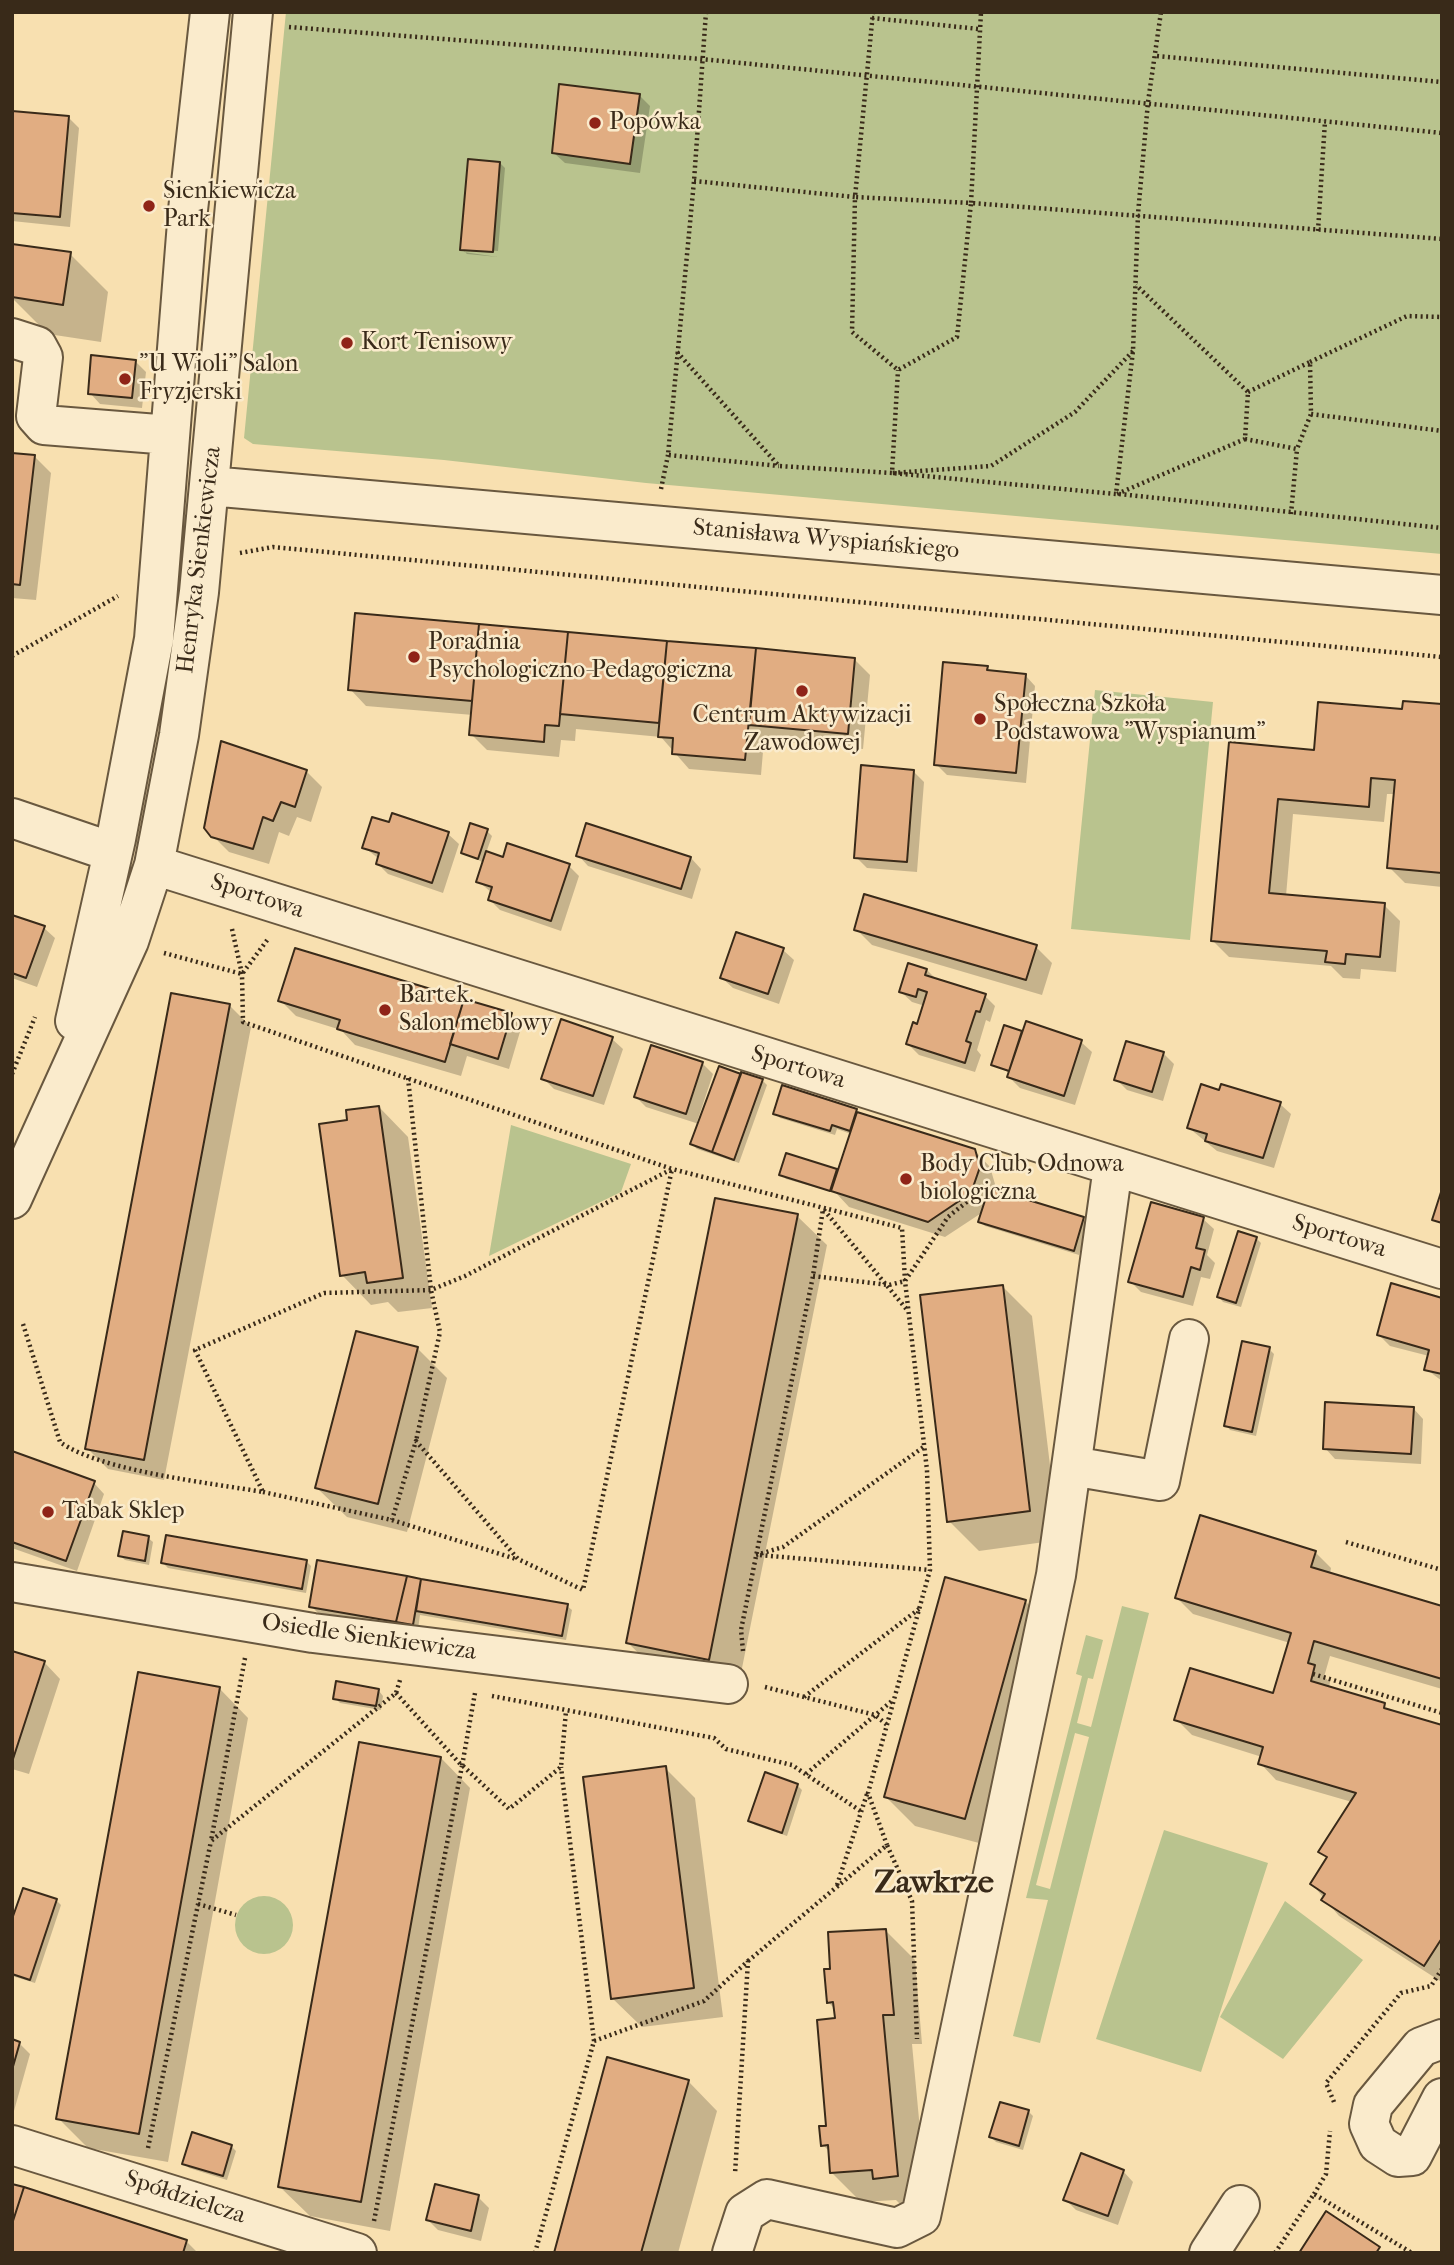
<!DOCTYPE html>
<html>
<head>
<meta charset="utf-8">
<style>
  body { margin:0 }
  #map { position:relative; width:1454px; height:2265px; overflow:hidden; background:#f8e0b0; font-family:"IM FELL French Canon",serif }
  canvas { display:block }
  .frame { position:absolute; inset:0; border:14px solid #392a19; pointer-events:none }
</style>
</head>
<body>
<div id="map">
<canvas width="1454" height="2265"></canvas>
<div class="frame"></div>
</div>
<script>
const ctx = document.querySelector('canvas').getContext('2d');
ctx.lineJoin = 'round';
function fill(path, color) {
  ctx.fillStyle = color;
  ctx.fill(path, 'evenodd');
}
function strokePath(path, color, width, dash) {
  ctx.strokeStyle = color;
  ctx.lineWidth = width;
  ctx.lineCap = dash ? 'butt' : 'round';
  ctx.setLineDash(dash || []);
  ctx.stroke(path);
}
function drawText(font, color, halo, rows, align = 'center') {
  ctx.font = font + ' "IM FELL French Canon",serif';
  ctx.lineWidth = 5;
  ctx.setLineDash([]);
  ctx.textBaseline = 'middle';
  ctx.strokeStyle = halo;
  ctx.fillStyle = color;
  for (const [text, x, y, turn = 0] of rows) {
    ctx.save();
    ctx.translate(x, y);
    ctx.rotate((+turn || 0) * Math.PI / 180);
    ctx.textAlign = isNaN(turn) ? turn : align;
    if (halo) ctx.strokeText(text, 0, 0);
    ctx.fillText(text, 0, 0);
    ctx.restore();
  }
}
fill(new Path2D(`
  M286,12h1156v542l-796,-71 -202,-23 -191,-16 -9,-6z
  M1095,690l118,12 -23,238 -119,-11z
  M511,1125l120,39 -10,28 -132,64z
  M1122,1606l27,7 -109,430 -27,-7 35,-136 -22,-2 56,-222 -6,-2 10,-39 17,5 -10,39 -5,-1 -11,45 14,4zM1075,1733l14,4 -39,152 -14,-4z
  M1164,1830l104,33 -67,209 -105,-33z
  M235 1925a29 29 0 1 1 58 0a29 29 0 1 1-58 0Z
  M1285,1901l78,59 -80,99 -63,-42z`), '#b9c38e');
fill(new Path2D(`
  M639,95l11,11 -10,67 -75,-10 -11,-10z
  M12,113l56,4 11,11 -9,99 -58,-6z
  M500,163l5,5 -7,83 -34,-2v3l34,5 -31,-3 -5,-5z
  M70,254l38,38 -7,50 -53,-8 -36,-36v-22z
  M135,361l11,11 -4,36 -42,-4 -10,-11z
  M12,455l23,2 16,16 -15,127 -24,-2z
  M357,615l497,44 16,16 -7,74 -99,-9 -3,35 -72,-6 -28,-32 -85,-8 -1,12 -14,-1 -2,17 -72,-7 -16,-16 2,-19 -107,-9 -16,-17z
  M987,667l5,6 33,2 10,11 -9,97 -79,-8 -11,-11z
  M1442,706v181l-37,-4 -16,-16 7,-73h-9l-3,28 -91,-8 -7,82 98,9 16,16 -4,51 -35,-3 -1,10 -17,-1 -12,-12 -102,-9 -16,-16 17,-198 86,8 88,-40z
  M306,771l16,16 -11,35 -14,-5 -8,19 -10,-4 -10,32 -40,-12 -17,-17z
  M913,771l11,11 -7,90 -50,-4 -11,-11z
  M390,825l58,9 11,10 -16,49 -55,-19 -10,-10 1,-5 -15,-12z
  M487,831l5,5 -6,17 18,6 65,7 10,10 -18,55 -61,-21 -10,-10 2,-7 -14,-12 6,-18 -21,-11z
  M578,855l113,3 10,11 -9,30 -104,-33z
  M12,916l32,12 11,10 -18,49 -25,-9z
  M856,929l180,18 16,16 -10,32 -170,-50z
  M783,950l11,10 -15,44 -46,-16 -11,-10z
  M909,965l18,5 10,10 48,16 10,10 -5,16 -4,-2 -9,30 4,5 -6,17 -56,-17 -11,-11 17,-38 -13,-4 -11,-10z
  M280,1000l231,15 11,10 -13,44 -42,-13 -6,20 -106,-31 -14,-15 -45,-14z
  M230,1006l21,21 -87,453 -56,-11 -21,-21z
  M1005,1028l18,6 58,8 11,10 -17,53 -55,-17 -11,-11 1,-4 -17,-9z
  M612,1039l11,10 -19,56 -50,-16 -11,-11z
  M1163,1053l11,11 -11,37 -36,-11 -11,-11z
  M702,1063l11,11 -16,48 3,1 62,-43 5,5 -28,78 -42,-14 -5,-5 7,-20 -53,-17 -10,-10z
  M783,1087l191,63 16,17 5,17 -2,7 90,28 5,5 -9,31 -94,-29 -5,-4 3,-10 -38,25 -96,-30 -13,-14 -50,-14 -5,-5 6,-19 52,18 12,-39 -14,-5 -2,6 -55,-17 -5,-5z
  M1220,1092l60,12 11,10 -17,54 -57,-17 -28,-23z
  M379,1107l29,30 24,171 -34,4 -10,-10 -17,3 -29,-30 7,-153z
  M797,1216l30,29 -89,443 -80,-16 -30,-29z
  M1203,1219l11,10 -7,26 8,8 -5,16 -9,-2 -8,29 -52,-14 -11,-11z
  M1256,1238l5,5 -20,64 -18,-5 -4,-5z
  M1002,1286l30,30 27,224 -80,11 -30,-30z
  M1442,1299v82l-16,-12 3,-13 -39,-10 -11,-11z
  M417,1348l30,30 -40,154 -60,-15 -30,-29z
  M1269,1349l5,5 -18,82 -26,-6 -4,-5z
  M1413,1408l10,11 -2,45 -86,-5 -10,-11z
  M12,1453l82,30 10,11 -27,77 -65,-23z
  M148,1538l5,4 -4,23 -24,-5 -5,-4z
  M1315,1552l16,16 -1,6 112,34v81l-112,-33 -6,21 6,5 -1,6 113,39 -2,254 -101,-65 -27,-32 16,-25 -8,-8 32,-49 -76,-22 -16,-17 2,-6 -70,-22 -16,-16 98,-23 16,-53 -97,-29 -16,-16z
  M306,1561l5,5 -5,27 -138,-25 -5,-5z
  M406,1578l161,28 5,4 -6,30 -146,-25 -2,14 -96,-12 -11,-11z
  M1025,1601l30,30 -61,216 -79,-21 -29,-29z
  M12,1653l32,9 16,17 -31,95 -17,-5z
  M219,1688l29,30 -80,444 -80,-14 -30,-30z
  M379,1691l4,5 -2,14 -41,-7 -5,-5z
  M441,1758l29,30 -80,443 -80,-15 -30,-29z
  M665,1768l30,30 28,219 -81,10 -30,-29z
  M797,1785l5,5 -15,46 -32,-11 -5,-5z
  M56,1900l5,5 -26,78 -23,-7v-52z
  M886,1931l29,29 7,84h-10l15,161 -23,3 -8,-8 -35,2 -29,-29 -2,-21 -7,-7 5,-18 8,-107 -1,-11 -7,-7z
  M12,2041l7,2 11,11 -18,64z
  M688,2081l29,30 -39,142h-122z
  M1028,2111l5,5 -10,34 -27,-8 -5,-5z
  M231,2146l5,5 -9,29 -38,-12 -5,-5z
  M1123,2171l10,11 -15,43 -42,-15 -11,-11z
  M478,2197l11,11 -8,33 -43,-11 -11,-11z
  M186,2241l12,12h-186z`), '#0003');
const building = new Path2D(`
  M559,84l81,10 -10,70 -78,-11z
  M12,111l57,5 -9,101 -48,-4z
  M468,159l32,3 -7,90 -33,-2z
  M12,244l59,8 -8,53 -51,-8z
  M91,355l45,5 -4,38 -44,-4z
  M12,453l23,2 -15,130 -8,-1z
  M355,613l124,11 -7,77 -124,-11z
  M479,624l89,8 -9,94 -14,-1 -1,17 -75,-7z
  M568,632l99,9 -8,82 -99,-9z
  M667,641l89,7 -11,112 -73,-6 1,-16 -15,-1z
  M756,648l99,10 -7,76 -99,-9z
  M943,662l45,4 -1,4 39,4 -10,99 -82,-8z
  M1403,701l39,3v169l-55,-5 8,-88 -24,-2 -2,29 -91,-8 -9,94 116,10 -5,54 -34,-3 -1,10 -20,-2 2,-11 -116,-10 18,-199 85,8 4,-48 84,7z
  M221,741l86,29 -12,37 -14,-5 -8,19 -10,-4 -10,32 -42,-12 -7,-9z
  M861,765l53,5 -7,92 -53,-4z
  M392,813l57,19 -17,51 -56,-19 3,-11 -17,-5 10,-31 17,5z
  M470,823l18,6 -10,30 -17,-6z
  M586,823l105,34 -10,32 -105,-33z
  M507,843l63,21 -19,57 -63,-21 4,-13 -16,-5 10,-31 17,6z
  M864,894l173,51 -11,35 -172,-50z
  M12,915l33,11 -19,52 -14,-5z
  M736,932l48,16 -16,46 -48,-16z
  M295,948l169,51 -19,63 -108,-33 3,-9 -62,-19z
  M908,963l19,6 -2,6 61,19 -6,18 -4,-1 -10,30 5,2 -6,20 -59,-19 7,-22 4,2 10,-32 -9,-3 -2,8 -17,-5z
  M171,993l59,11 -86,456 -59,-11z
  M464,999l48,14 -14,46 -48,-15z
  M561,1019l52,18 -20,59 -52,-17z
  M1026,1021l56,19 -18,56 -57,-19z
  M1004,1025l18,6 -13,40 -18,-6z
  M1126,1041l38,11 -12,40 -38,-12z
  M651,1045l52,17 -17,52 -52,-17z
  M719,1066l22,8 -29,78 -22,-8z
  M741,1072l22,7 -29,81 -22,-8z
  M1201,1084l18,6 2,-6 60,18 -18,56 -58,-17 2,-7 -20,-6z
  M782,1085l75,24 -7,22 -18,-6 -2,6 -57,-17z
  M379,1106l24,172 -36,5 -2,-11 -25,4 -21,-152 28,-4 -1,-10z
  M857,1112l118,37 5,18 -9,26 -43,29 -97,-31z
  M786,1153l51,16 -7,22 -51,-16z
  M989,1188l95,29 -10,34 -96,-29z
  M1442,1189v34l-10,-3z
  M715,1198l83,16 -89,446 -83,-17z
  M1151,1202l53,15 -8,31 9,2 -5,20 -9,-3 -8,30 -55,-15z
  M1238,1231l19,6 -21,66 -19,-6z
  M1391,1283l51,15v76l-18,-4 5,-20 -52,-15z
  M1003,1285l27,226 -83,11 -27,-227z
  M356,1331l62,16 -40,157 -63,-16z
  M1242,1341l28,6 -18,85 -28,-6z
  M1325,1402l89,5 -3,47 -88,-5z
  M12,1451l83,30 -29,80 -54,-19z
  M1200,1515l116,36 -5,16 131,39v73l-128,-38 -6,22 7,2 -4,16 74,22 -1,5 58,17v213l-18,28 -103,-66 4,-6 -15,-10 17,-27 -9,-5 38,-59 -98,-29 5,-17 -89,-27 16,-52 83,25 18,-60 -116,-35z
  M123,1531l26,5 -4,25 -27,-5z
  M166,1535l141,25 -5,29 -141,-26z
  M317,1560l90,16 -11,46 -87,-15z
  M407,1576l14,3 -8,46 -17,-3z
  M945,1577l81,23 -61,219 -81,-22z
  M421,1579l147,25 -6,32 -146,-25z
  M12,1651l33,10 -32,98h-1z
  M138,1672l82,15 -81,447 -83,-15z
  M336,1681l43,8 -3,17 -43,-7z
  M359,1742l82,15 -80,445 -83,-15z
  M666,1766l28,222 -83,11 -28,-222z
  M765,1772l33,12 -16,49 -34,-12z
  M23,1888l34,11 -27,81 -18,-6v-55z
  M886,1929l8,86h-11l15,161 -25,3 -1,-9 -42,3 -2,-28 -7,1 -2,-20h7l-9,-106 18,-2 -2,-16 -6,1 -3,-34h6l-2,-37z
  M12,2039l8,3 -8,28z
  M607,2057l82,23 -48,173h-87z
  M1000,2102l29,8 -10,36 -30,-9z
  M192,2132l40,13 -9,31 -41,-12z
  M1081,2153l43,17 -16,46 -45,-16z
  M12,2184l12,3 -12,37z
  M435,2184l44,11 -8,36 -45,-11z
  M24,2187l163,53 -4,13h-171v-29z
  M1326,2211l54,36 -4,6h-77z`);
fill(building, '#e1ad82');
strokePath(building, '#392a19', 2);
const minor = new Path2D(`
  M12,338l25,8 6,11 -7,59 8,9 126,10
  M210,486l1232,109
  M12,818l100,34
  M154,865l1288,404
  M75,1021l41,-182 38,-200 34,-429 22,-198
  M12,1199l117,-258 25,-76 25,-130 20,-143 54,-580
  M1072,1466l88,15 29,-142
  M12,1582l301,51 415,51
  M1442,2039l-21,8 -48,58 -4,19 9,20 20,13 14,-1 30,-58
  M12,2145l345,108
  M732,2253l13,-40 22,-14 130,29 24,-12 135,-641 57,-408
  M1209,2253l31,-48`);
strokePath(minor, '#69583f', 42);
strokePath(new Path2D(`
  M706,12l-12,169 -26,274 111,11
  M873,12l-18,185 116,6 10,-191
  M872,18l107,11
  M289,27l412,32 741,74
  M1157,56l285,26
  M694,181l161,16 -3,135 46,38 59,-33 14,-134 471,36
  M1318,231l7,-110
  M1133,351l-58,61 -84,54 -99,7 224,21 17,-143 5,-137 10,-112 13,-90
  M677,352l102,114 113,7 6,-103
  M1310,362l97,-46 35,1
  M1248,392l62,-30 1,52 131,17
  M1245,439l52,10 14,-35
  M661,489l7,-34
  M1117,494l128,-55 3,-47 -112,-107
  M1119,494l323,34
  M1291,514l6,-65
  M240,553l33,-6 1169,110
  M12,656l106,-60
  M232,929l10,45 1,48 429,147 -89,421 -65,-31 -102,-118 -24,79
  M164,953l78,21 26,-35
  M12,1074l23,-57
  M408,1078l23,212 9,42 -24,109
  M824,1210l84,101
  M813,1276l76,9 16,-4 43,-64 36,-29
  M23,1324l37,118c40,29 151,41 203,50l-68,-142 129,-57 107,-3 34,-14 207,-107 230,59 3,53 22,189 3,100 -62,223 19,52
  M263,1492l129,28 124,39
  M1346,1542l96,28
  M756,1555l27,-8 142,-101
  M760,1555l170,15
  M743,1651l-2,-21 72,-354 10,-67
  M245,1658l-34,183 185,-148 4,-13
  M1313,1674l129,39
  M765,1687l110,28 12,10
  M396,1693l66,73 13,-73
  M492,1696l222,42 12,11 66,16 70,47
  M804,1697l115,-88
  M463,1766l46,43 52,-42 5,-56
  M806,1774l87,-74
  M837,1885l30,-91
  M198,1904l38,11
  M748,1961l139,-116 25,56 5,138
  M594,2041l110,-40 44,-40 -13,213
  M1334,2102l-8,-19 75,-90 30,-7 11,-17
  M148,2148l63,-307
  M1314,2194l12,-20 4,-43
  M374,2221l88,-455
  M535,2253l59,-212 -33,-274
  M1275,2253l39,-59 98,59`), '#392a19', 4.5, [2, 3.5]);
strokePath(minor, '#faebcc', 38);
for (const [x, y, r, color] of [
  [595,123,7,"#8f2418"],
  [149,206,7,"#8f2418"],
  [347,343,7,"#8f2418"],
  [125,379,7,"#8f2418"],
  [414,657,7,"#8f2418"],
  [802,691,7,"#8f2418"],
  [980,719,7,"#8f2418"],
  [385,1010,7,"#8f2418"],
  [906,1179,7,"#8f2418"],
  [48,1512,7,"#8f2418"]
]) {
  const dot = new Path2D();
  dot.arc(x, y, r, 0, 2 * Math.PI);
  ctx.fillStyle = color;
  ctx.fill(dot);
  strokePath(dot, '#faebcc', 2.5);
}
drawText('24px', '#392a19', '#faebcc', [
  ["Popówka",609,123],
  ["Sienkiewicza",163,192],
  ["Park",163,220],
  ["Kort Tenisowy",361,343],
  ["\"U Wioli\" Salon",139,365],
  ["Fryzjerski",139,393],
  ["Poradnia",428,643],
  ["Psychologiczno-Pedagogiczna",428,671],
  ["Społeczna Szkoła",994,705],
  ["Podstawowa \"Wyspianum\"",994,733],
  ["Centrum Aktywizacji",802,716,"center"],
  ["Zawodowej",802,744,"center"],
  ["Bartek.",399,996],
  ["Salon meblowy",399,1024],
  ["Body Club, Odnowa",920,1165],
  ["biologiczna",920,1193],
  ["Tabak Sklep",62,1512]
], 'left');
drawText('24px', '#392a19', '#faebcc', [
  ["Stanisława Wyspiańskiego",826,540,5],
  ["Henryka Sienkiewicza",200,560,-83],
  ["Sportowa",257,897,18],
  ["Sportowa",798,1068,17],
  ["Sportowa",1339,1237,17],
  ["Osiedle Sienkiewicza",369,1638,8],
  ["Spółdzielcza",185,2198,18]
]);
drawText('bold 32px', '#392a19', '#faebcc', [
  ["Zawkrze",934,1884]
]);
</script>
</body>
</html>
